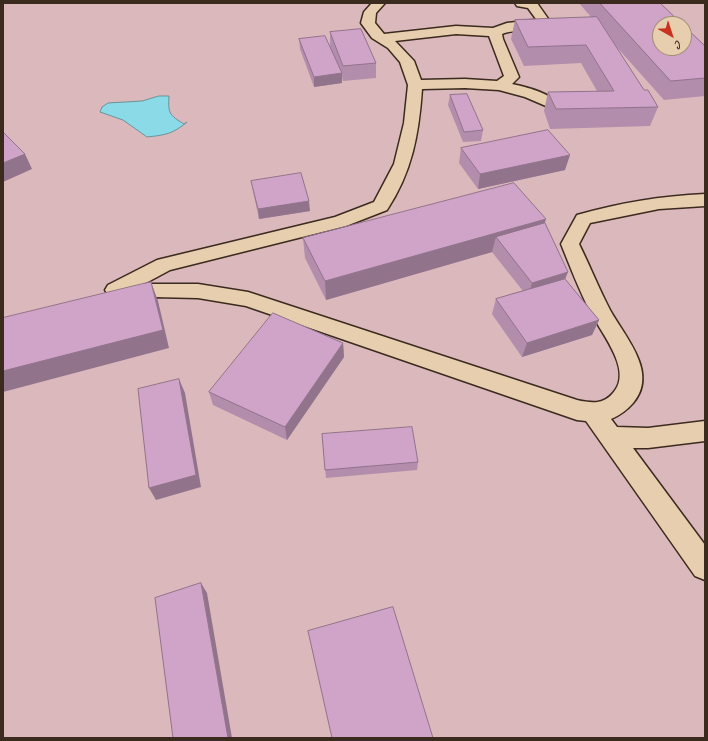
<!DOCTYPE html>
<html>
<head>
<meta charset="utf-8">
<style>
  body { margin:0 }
  #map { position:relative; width:708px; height:741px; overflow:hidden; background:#e0c1b6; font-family:Caveat,sans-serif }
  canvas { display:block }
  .frame { position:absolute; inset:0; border:4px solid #3b2a1e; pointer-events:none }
  .north { position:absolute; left:652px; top:16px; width:40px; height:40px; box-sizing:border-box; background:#e7ceaf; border:1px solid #a28c75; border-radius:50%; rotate:141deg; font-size:11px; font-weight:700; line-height:16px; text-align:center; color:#3b2a1e }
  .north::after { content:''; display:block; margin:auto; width:14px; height:18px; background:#c8321e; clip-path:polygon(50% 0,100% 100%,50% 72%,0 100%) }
</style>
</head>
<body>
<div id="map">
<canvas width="708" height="741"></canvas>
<div class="frame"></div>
<div class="north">С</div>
</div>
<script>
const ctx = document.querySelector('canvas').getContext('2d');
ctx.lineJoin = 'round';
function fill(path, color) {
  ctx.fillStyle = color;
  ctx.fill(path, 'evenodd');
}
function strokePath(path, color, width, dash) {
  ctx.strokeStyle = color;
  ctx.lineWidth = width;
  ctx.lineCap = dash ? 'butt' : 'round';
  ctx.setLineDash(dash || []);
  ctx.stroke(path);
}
fill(new Path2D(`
  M3,3h702v735h-702zM660,24h24v24h-24z`), '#dbb8bb');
const water = new Path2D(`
  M159,96h10c-1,17 0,19 15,28l3,-2c-14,12 -22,13 -40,15l-24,-17 -23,-8 2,-5 6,-4 34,-2z`);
fill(water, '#8adae7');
strokePath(water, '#6a9497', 1);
const minor = new Path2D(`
  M372,3h13l-9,10 -1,10 9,11 72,-8 37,2 14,-5 27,-3 2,-1 -8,-11 -11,-2 -2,-3h22l12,17c-9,14 -33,8 -47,14l1,5 16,38 -7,7c10,2 35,8 42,17l-3,3 -5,2 -21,-9 -26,-7 -34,-2 -43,1c-3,45 -10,83 -35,121l-41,16 -176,44 -26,14h54l50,8 329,108c14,3 26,5 36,-7 21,-22 -12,-60 -23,-82 -11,-21 -20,-45 -29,-67l16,-29c42,-12 84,-19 128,-21v12l-46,3 -69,14 -11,21c11,22 20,45 31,66 15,27 49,63 23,93 -7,8 -13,12 -22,16l6,8 31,1 57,-7v20l-57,7h-15l72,97v35l-10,-4 -109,-155 -9,-1 -331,-114 -48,-8 -44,-1 -29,3 -8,-3 -9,-2 -3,-5 3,-5 49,-25 178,-43 39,-15 20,-38 10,-41 4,-38 -8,-23 -12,-14 -16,-10 -11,-15 3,-11zM456,34l33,2 15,40 -7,5 -32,-2 -44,1 -7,-19 -19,-20z`);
strokePath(minor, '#3b2a1e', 3);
fill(minor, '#e7ceaf');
fill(new Path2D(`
  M579,3h81l45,43v50l-41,4 -50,-56 30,46 14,17 -8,19 -100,3 -6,-18 4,-19 49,-1 -16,-28 -57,3 -13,-27 4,-19 76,-3z
  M330,32l46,31v15l-33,3 -1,-4v6l-28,4 -14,-38 -1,-10 34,16 -3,-9z
  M450,95l33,35 -2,11 -18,1 -15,-37z
  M461,148l104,22 -87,19 -19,-26z
  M251,181l59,30 -51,8 -6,-28z
  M545,223l20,56 34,41 -7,15 -70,22 -30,-43 4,-15 27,-8 -31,-39 -166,48 -21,-42 -2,-20z
  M343,343l1,14 -57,83 -74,-35 -4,-13z
  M322,434l96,28 -1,8 -91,8z`), '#b38dac');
fill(new Path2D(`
  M342,73v10l-28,4v-10z
  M25,154l7,15 -29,13v-19z
  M570,155l-5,15 -87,19 2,-15z
  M309,201l1,10 -51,8 -1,-10z
  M546,219l-6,19 -44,-1 -4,15 -166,48 -1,-19z
  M568,272l-6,15 -34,11 4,-15z
  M151,282l7,19 11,47 -166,44v-21z
  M599,320l-7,15 -70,22 5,-14z
  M343,343l1,14 -57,83 -2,-13z
  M179,379l6,14 16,94 -45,13 -7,-12z
  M201,583l6,10 25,145h-4z`), '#92738c');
const building = new Path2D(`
  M600,3h60l22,21h-22v24h24v-22l21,20v32l-34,3z
  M597,17l47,73h4l10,17 -102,2 -8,-17 66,-1 -28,-46 -58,2 -13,-27z
  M361,29l15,34 -33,3 -13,-34z
  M325,36l17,37 -28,4 -15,-38z
  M467,94l16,36 -19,2 -14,-37z
  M548,130l22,25 -90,19 -19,-26z
  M3,132l22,22 -22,9z
  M301,173l8,28 -51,8 -7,-28z
  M514,183l32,36 -221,62 -22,-43z
  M545,223l23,49 -36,11 -36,-46z
  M565,279l34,41 -72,23 -31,-44z
  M151,282l12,48 -160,41v-53z
  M273,313l70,30 -58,84 -76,-35z
  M179,379l17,96 -47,13 -11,-99z
  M412,427l6,35 -93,8 -3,-36z
  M201,583l27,155h-55l-18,-140z
  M393,607l40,131h-101l-24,-107z`);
fill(building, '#d0a4c8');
strokePath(building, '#92738c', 1);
</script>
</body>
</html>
